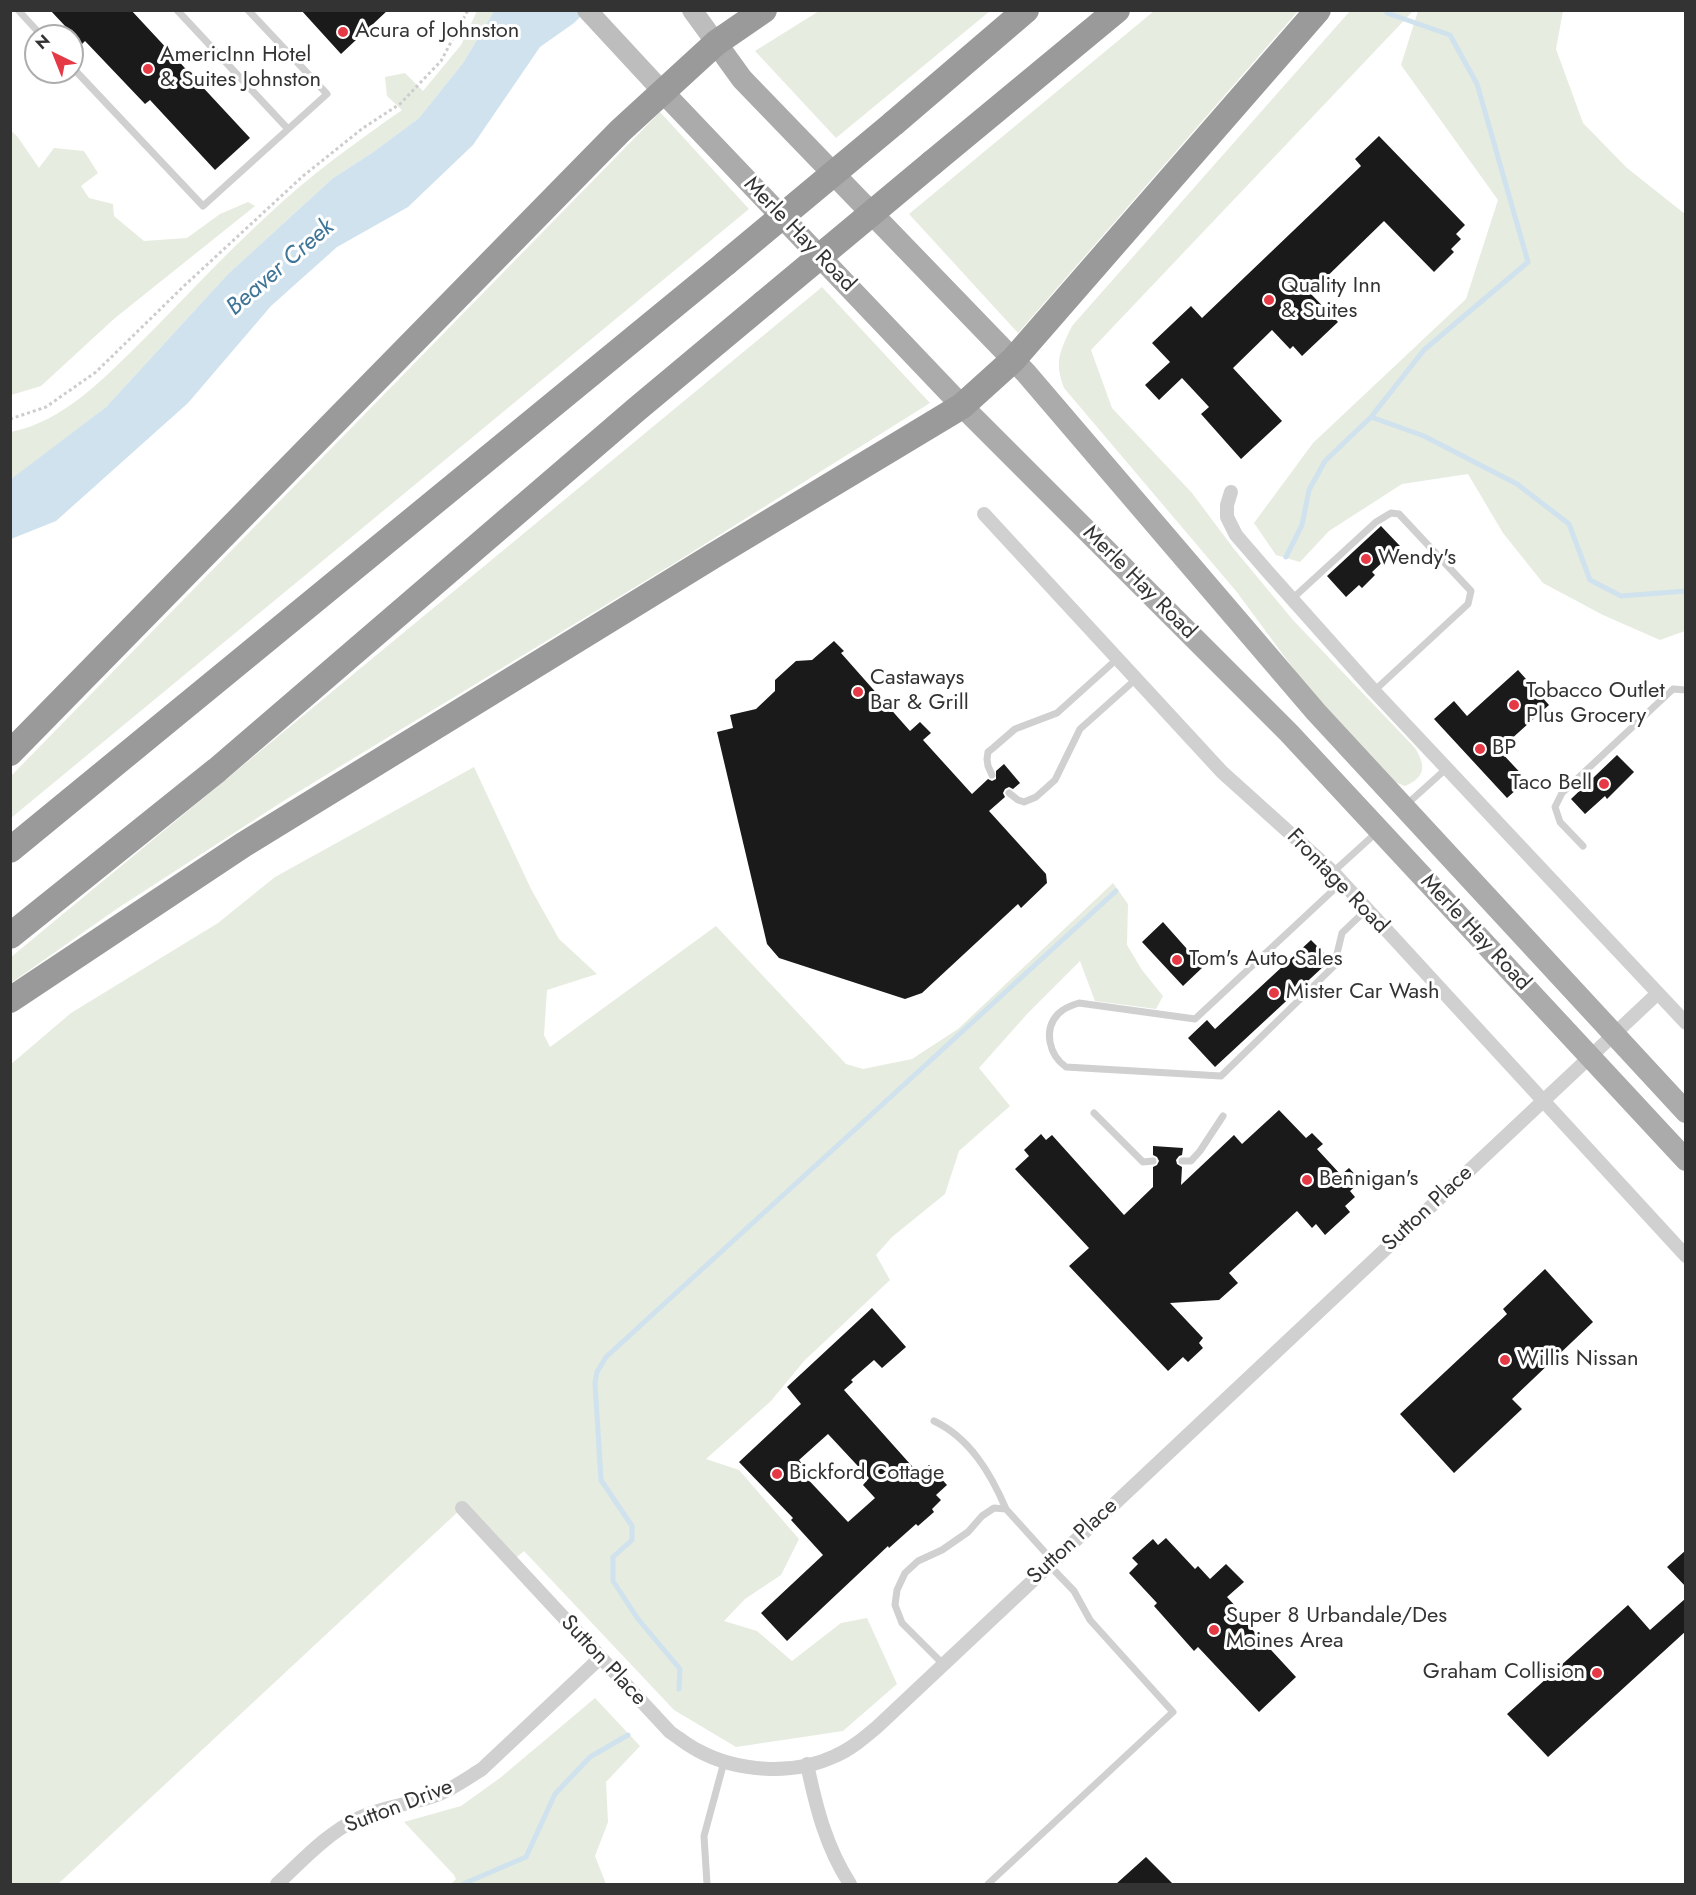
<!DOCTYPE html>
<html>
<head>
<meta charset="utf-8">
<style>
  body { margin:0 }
  #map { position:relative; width:1696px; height:1895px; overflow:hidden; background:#fff; font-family:Jost,sans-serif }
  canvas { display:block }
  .frame { position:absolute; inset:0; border:12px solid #333; pointer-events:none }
  .north { position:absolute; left:24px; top:24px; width:60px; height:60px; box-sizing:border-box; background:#fff; border:2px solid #adadad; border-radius:50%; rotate:317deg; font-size:16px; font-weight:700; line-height:24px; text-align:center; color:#333 }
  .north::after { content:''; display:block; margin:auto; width:21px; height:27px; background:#e63946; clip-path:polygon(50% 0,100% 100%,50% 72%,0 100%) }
</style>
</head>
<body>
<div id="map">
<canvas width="1696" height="1895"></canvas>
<div class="frame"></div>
<div class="north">N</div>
</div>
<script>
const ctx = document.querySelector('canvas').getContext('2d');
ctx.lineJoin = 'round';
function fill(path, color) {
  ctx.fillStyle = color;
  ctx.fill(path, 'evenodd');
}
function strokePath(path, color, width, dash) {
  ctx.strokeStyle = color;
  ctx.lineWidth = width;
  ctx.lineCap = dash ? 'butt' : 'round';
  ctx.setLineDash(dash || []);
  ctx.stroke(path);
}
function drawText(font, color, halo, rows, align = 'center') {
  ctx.font = font + ' Jost,sans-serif';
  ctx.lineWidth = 6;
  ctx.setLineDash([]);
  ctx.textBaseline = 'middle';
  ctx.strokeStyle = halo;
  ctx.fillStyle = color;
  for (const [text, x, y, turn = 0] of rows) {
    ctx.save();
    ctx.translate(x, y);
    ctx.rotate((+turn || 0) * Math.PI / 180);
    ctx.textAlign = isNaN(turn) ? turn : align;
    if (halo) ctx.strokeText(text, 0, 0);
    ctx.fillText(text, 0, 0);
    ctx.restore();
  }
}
fill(new Path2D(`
  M477,11h17l-31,52 -44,55 -47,35 -39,25 -105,96 -122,133 -95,73v-48c54,-11 94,-55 132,-92 42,-42 82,-86 126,-126 41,-39 86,-71 133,-104l-15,-14 -2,-19 20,-4 18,18 38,-46z
  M819,11v-1l171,1 -154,127 -81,-87z
  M1154,11h144l-280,322 -109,-119z
  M1350,11h63l-322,339 21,58 80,85 42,56 59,71 122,128c11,18 11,29 -10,38l-13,-5 -79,-86 -77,-104 -172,-203c-10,-27 -4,-37 8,-62z
  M1418,11h145l-7,38 27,74 44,45 58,46v417l-25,9 -57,-25 -60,-32 -40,-50 -35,-59 -66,10 -73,47 -29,31 -24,-7 -22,-32 59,-80 153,-144 32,-99 -97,-135z
  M660,112l89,97 -738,609v-42z
  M11,131l6,5 22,32 15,-20 30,3 14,22 -17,13 8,12 24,6 1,12 30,25 43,-3 33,-24 28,-12 7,4 -140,112 -74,68 -30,9z
  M822,287l108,116 -257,161 -388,236 -167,108 -107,75v-26z
  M474,767l57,122 28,50 38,35 -50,16 -3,45 6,12 166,-121 130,138 17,5 49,-10 46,-30 155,-146 15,21 -1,41 15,25 21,26 -7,13 -61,-8 -15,-40 -52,52 -49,55 31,38 -51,45 -14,43 -53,43 -16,18 14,25 -86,81 -33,40 -65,58 33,11 60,69 -18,36 -36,24 -21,22 33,10 35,30 49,-38 26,-5 30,66 -54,47 -107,16 -62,-37 -150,-159 -13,11 -49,-54 -404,376h-47l-1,-819 61,-52 147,-90 57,-46z
  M595,1698l45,48 -34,36 2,40 -13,34 11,28h-155l5,-5 -2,-4 -50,-53 57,-16 39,-28z`), '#e6ecdf');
fill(new Path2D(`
  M494,11h92l-12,12 -34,24 -67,98 -65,62 -71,40 -66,59 -83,97 -132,118 -45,18 -1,-59 96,-73 122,-133 105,-96 39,-25 47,-35 44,-55z`), '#cfe2ee');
strokePath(new Path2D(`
  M1371,417l53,19 93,48 52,40 21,56 31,16 65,-5
  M1286,557l16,-32 7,-35 16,-29 46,-44 53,-67 104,-88 -51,-178 -27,-49 -63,-22
  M679,1689l1,-20 -42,-50 -25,-38v-24l19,-17v-14l-31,-46 -6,-97 2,-11 9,-15 510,-466
  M463,1884l63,-27 29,-63 35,-37 38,-22`), '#cfe2ee', 5);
fill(new Path2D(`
  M50,10h81l119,128 -35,32 -65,-70 -5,4 -60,-63 -3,3z
  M301,10h87l-47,44z
  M1379,136l86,89 -9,9 5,5 -10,10 3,3 -20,20 -50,-51 -74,72 28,29 -36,34 -9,-10 -3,3 -18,-19 -39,38 49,53 -41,38 -40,-45 8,-7 -27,-29 -23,22 -14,-15 25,-23 -18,-19 39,-37 11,12 159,-152 -6,-7z
  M1381,526l19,20 -28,26 3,3 -13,13 -3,-3 -13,12 -19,-21z
  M834,641l10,10 -3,2 69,78 10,-9 11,11 -8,7 49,54 16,-15 4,2 4,-2v-8l8,-7 16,19 -7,6 -4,-2 -4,2 -2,4 2,4 -16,14 57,63 1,9 -26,25 -3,-4 -96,89 -17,6 -126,-41 -12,-14 -50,-212 16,-4 -3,-13 26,-6 19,-18v-11l21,-19 16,-1z
  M1518,670l31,35 -50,45 28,30 -20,18 -73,-79 20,-18 13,15z
  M1617,755l17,17 -27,27 -2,-3 -20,18 -14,-15z
  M1163,922l40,45 -20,19 -41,-44z
  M1311,940l13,13 -6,6 6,7 -109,101 -27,-29 19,-18 8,9z
  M1279,1110l27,28 6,-5 11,11 -6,5 24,26 8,-7 12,13 -11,10 5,6 -10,9 5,6 -25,23 -9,-11 -4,4 -15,-17 -68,62 9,10 -19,17 -49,3 33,35 -4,5 4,5 -15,14 -5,-5 -15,14 -99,-105 20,-18 -74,-79 14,-13 -5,-6 17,-16 5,6 6,-5 72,80 29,-28v-20l4,-2 2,-4 -2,-4 -4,-2v-9l30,2 -1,7 -3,1 -3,4 1,4 5,3 -1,18 53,-50 8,9z
  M1545,1269l48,53 -81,77 10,10 -68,64 -54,-59 107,-100 -4,-5z
  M872,1308l34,39 -24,21 -8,-8 -23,20 2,2 -9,8 75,84 10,-9 18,20 -11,10 5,5 -9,9 2,3 -16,14 -2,-2 -27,24 -1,-2 -101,95 -26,-28 62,-58 -32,-35 2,-2 -54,-56 62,-58 -14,-17zM828,1434l41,44 -6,7 12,13 -27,24 -46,-49 4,-4 -7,-9z
  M1166,1538l29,31 3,-3 12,13 16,-15 18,18 -17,15 12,13 -3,2 60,65 -37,35 -61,-65 -4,4 -40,-45 3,-3 -28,-30 9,-9 -6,-6 21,-19 5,6z
  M1686,1550v37l-19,-20z
  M1686,1598v33l-138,126 -41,-43 121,-109 22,25z
  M1146,1857l27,27h-57z`), '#1a1a1a');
strokePath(new Path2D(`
  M10,419l36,-12 50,-35 89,-87 118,-109 60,-48 37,-24 41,-43 27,-51`), '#cdcdcd', 3, [3, 3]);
strokePath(new Path2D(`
  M18,10l24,26
  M177,10l111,119
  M72,67l131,139 124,-112 -79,-84
  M1292,599l84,-77 15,-9 8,1 72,77 -3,13 -94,87
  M992,775l-4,-9 -1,-7 1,-7 5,-4 22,-19 42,-16 60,-54
  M1009,793l9,7 6,2 12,-5 19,-17 25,-51 56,-50
  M1406,805l41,-37
  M1583,846l-23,-24 -5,-15 7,-14 111,-104 13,1
  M1333,872l43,-39
  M1342,882l-147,137 -116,-16c-7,2 -15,5 -21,11 -15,16 -9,41 8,53l155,9 113,-110 8,-33 24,-23
  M1094,1113l49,49 10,-1
  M1182,1161h9l9,-10 23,-35
  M934,1421c36,17 57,53 72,88
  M943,1664l-41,-41 -7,-18 2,-15 8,-17 13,-12 24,-11 26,-18 14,-16 12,-8 12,1 47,52
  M707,1884l-3,-48 20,-74
  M988,1884l185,-172 -83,-92 -16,-29 -25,-26`), '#d0d0d0', 7);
strokePath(new Path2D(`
  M1231,492l-4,13v12l9,18 32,37 106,119 312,332
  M984,514l238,258 111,100 353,384
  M462,1508l208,224c9,6 17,13 27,18 40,22 96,26 138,6 16,-7 29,-18 42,-29l781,-734
  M807,1764c9,43 19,83 43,120
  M277,1884c25,-23 50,-51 82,-66 24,-12 50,-13 75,-22 17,-6 32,-17 48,-27l118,-111`), '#d0d0d0', 14);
strokePath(new Path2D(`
  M587,10l75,81
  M692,10l24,33`), '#bdbdbd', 20);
strokePath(new Path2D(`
  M716,43l26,36 284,294 290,339 370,400
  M662,91l300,315 327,327 397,427`), '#ababab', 22);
strokePath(new Path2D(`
  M894,123l132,-113
  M932,163l185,-153
  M10,753l610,-622 96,-88 48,-33
  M10,850l716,-587
  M10,936l207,-166 420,-361 127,-106
  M10,1000l233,-155 470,-289 249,-150 51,-46 305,-350`), '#9a9a9a', 26);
strokePath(new Path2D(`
  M726,263l168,-140
  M764,303l168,-140`), '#9a9a9a', 26);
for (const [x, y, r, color] of [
  [343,32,6,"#e63946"],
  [148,69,6,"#e63946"],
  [1269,300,6,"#e63946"],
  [1366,559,6,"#e63946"],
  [858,692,6,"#e63946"],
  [1514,705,6,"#e63946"],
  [1480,749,6,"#e63946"],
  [1604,784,6,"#e63946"],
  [1177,960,6,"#e63946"],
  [1274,993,6,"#e63946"],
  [1307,1180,6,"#e63946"],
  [1505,1360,6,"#e63946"],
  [777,1474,6,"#e63946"],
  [1214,1630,6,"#e63946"],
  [1597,1673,6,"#e63946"]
]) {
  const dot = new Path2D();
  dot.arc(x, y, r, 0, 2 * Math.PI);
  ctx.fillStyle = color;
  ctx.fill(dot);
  strokePath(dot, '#fff', 2);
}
drawText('22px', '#333', '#fff', [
  ["Acura of Johnston",355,32],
  ["AmericInn Hotel",160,56],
  ["& Suites Johnston",160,81],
  ["Quality Inn",1281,287],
  ["& Suites",1281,312],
  ["Wendy's",1378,559],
  ["Castaways",870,679],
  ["Bar & Grill",870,704],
  ["Tobacco Outlet",1526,692],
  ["Plus Grocery",1526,717],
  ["BP",1492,749],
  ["Taco Bell",1592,784,"right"],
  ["Tom's Auto Sales",1189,960],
  ["Mister Car Wash",1286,993],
  ["Bennigan's",1319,1180],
  ["Willis Nissan",1517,1360],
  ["Bickford Cottage",789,1474],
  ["Super 8 Urbandale/Des",1226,1617],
  ["Moines Area",1226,1642],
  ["Graham Collision",1585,1673,"right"]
], 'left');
drawText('22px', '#333', '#fff', [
  ["Merle Hay Road",799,235,46],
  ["Merle Hay Road",1139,583,45],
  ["Frontage Road",1337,882,46],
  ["Merle Hay Road",1475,933,47],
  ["Sutton Place",1428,1209,-43],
  ["Sutton Place",1073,1542,-43],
  ["Sutton Place",603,1661,47],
  ["Sutton Drive",399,1807,-21]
]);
drawText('italic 24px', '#3f7597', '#fff', [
  ["Beaver Creek",281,268,-41]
]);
</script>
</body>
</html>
